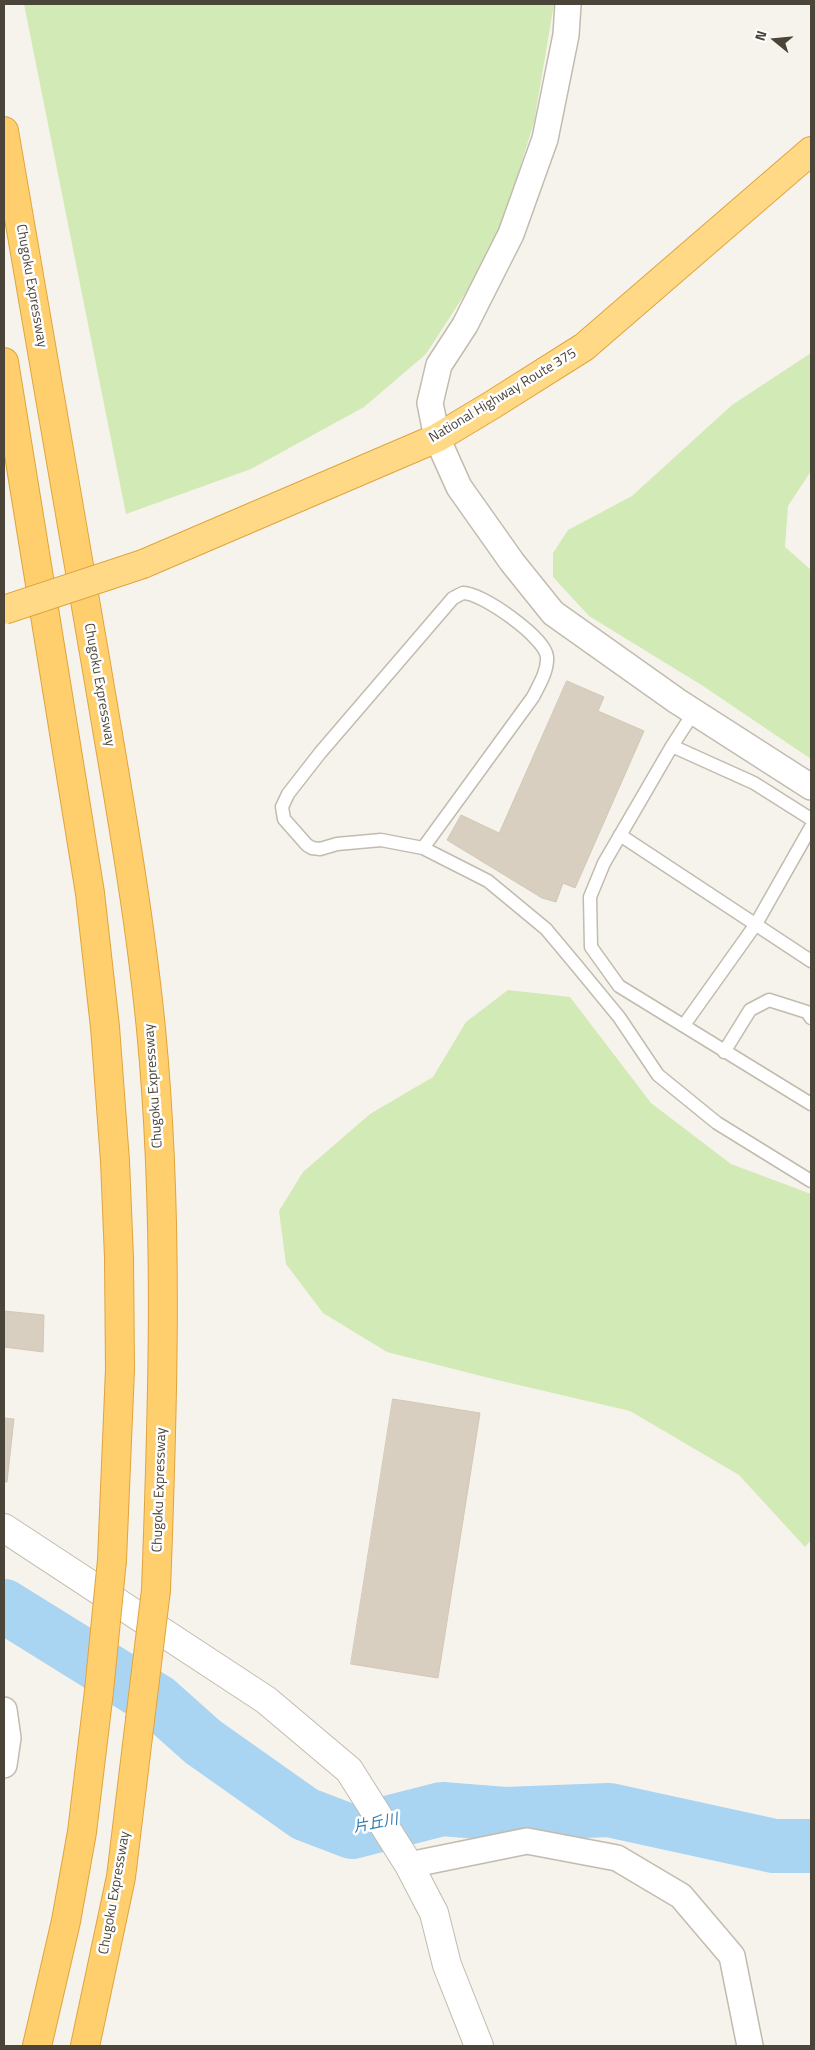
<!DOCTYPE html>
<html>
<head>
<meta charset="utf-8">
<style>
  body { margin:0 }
  #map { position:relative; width:815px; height:2050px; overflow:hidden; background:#f6f3ec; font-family:"Titillium Web",sans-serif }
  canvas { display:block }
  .frame { position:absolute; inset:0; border:5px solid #4b4439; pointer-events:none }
  .north { position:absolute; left:750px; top:15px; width:50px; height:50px; -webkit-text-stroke:4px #fff; paint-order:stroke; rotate:287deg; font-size:14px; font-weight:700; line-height:20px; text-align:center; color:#4b4439 }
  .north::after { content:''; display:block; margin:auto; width:18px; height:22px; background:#4b4439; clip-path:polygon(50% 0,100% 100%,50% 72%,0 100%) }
</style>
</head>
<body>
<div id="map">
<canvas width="815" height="2050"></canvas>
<div class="frame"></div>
<div class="north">N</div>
</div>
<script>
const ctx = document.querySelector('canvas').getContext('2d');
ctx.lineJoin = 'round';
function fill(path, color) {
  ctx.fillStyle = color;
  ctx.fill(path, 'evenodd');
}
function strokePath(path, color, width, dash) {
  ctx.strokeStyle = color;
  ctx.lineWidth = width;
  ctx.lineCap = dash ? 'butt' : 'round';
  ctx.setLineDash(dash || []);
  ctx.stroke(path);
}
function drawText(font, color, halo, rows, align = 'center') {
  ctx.font = font + ' "Titillium Web","Noto Sans JP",sans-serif';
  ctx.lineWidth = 5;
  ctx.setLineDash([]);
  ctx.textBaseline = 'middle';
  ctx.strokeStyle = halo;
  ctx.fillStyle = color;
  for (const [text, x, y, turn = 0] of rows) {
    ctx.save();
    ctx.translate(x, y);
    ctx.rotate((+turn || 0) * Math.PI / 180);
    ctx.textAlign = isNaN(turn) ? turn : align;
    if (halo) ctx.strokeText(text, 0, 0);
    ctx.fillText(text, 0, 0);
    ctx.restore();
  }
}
fill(new Path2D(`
  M24,4h530l-20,118 -31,101 -31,60 -46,71 -62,53 -113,62 -125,45z
  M811,353v118l-23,35 -3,41 26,23v189l-108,-73 -114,-70 -36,-39v-24l15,-23 64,-34 100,-91z
  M508,990l62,7 81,106 80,61 80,30v346l-6,7 -66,-72 -109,-64 -137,-32 -106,-27 -64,-39 -37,-49 -7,-53 24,-39 67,-58 63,-37 33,-55z`), '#d2eab5');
strokePath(new Path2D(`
  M4,1606l153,95 46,41 102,72 47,18 90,-23 63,5 104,-4 165,36h37`), '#a9d4f2', 54);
const building = new Path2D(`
  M567,681l37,16 -6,14 46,20 -69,157 -12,-5 -7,19 -14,-4 -95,-58 14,-25 38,18z
  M4,1311l40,4 -1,37 -39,-5z
  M393,1399l87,14 -42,265 -87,-14z
  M4,1418l10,1 -7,63h-3z`);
fill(building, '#d8cfc1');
strokePath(building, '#d3c7b4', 1);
const service = new Path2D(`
  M672,746l22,-34
  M811,819l-57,-36 -82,-37 -68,117 -14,34 1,50 28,39 192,118
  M620,835l191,126
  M423,848l110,-151c6,-12 15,-26 14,-40 -1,-19 -66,-65 -84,-64 -3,1 -7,4 -10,5l-133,155 -32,41 -6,13 2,12 23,26 5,3 8,1 17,-5 44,-4 42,8 65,33 58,48 31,37 42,51 39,58 59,48 94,58
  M684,1025l72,-101 55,-97
  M724,1052l26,-42 19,-10 38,12 4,6`);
const minor = new Path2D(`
  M568,4l-2,31 -21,104 -34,95 -46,91 -26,40 -9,38 7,35 22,49 53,75 41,51 124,88 134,86
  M4,1710l4,28 -4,27
  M409,1865l118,-24 90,17 64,38 51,60 18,90`);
const tertiary = new Path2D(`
  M4,1528l262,172 83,70 60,95 25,48 13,52 32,81`);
const trunk = new Path2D(`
  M143,564l294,-126 55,-33 92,-58 227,-196`);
const motorway = new Path2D(`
  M4,131c32,180 63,360 93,539 20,119 42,238 54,359 18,186 12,374 5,561
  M4,362l86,531 15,134 10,134 4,97 1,111 -8,191
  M37,2046l29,-125 16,-89 17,-141
  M85,2046l36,-169 19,-157`);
strokePath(service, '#c2bbae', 15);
strokePath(minor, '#c2bbae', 28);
strokePath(tertiary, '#c2bbae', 30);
strokePath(trunk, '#e0a43c', 30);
strokePath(motorway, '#e0a43c', 30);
strokePath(service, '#fff', 12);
strokePath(minor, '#fff', 25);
strokePath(tertiary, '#fff', 28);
strokePath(trunk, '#ffd985', 28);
strokePath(motorway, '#ffcf6e', 28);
const trunkBridge = new Path2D(`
  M4,610l139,-46`);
const motorwayBridge = new Path2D(`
  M99,1691l13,-131
  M140,1720l16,-130`);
strokePath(trunkBridge, '#e0a43c', 30, []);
strokePath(motorwayBridge, '#e0a43c', 30, []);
strokePath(trunkBridge, '#ffd985', 28);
strokePath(motorwayBridge, '#ffcf6e', 28);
drawText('14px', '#4b4439', '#fff', [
  ["Chugoku Expressway",31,286,80],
  ["National Highway Route 375",503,396,-31],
  ["Chugoku Expressway",99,685,80],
  ["Chugoku Expressway",154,1086,-94],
  ["Chugoku Expressway",160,1490,-88],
  ["Chugoku Expressway",115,1893,-80]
]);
drawText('italic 15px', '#2e7ab2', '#fff', [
  ["片丘川",376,1824,-11]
]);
</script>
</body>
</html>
